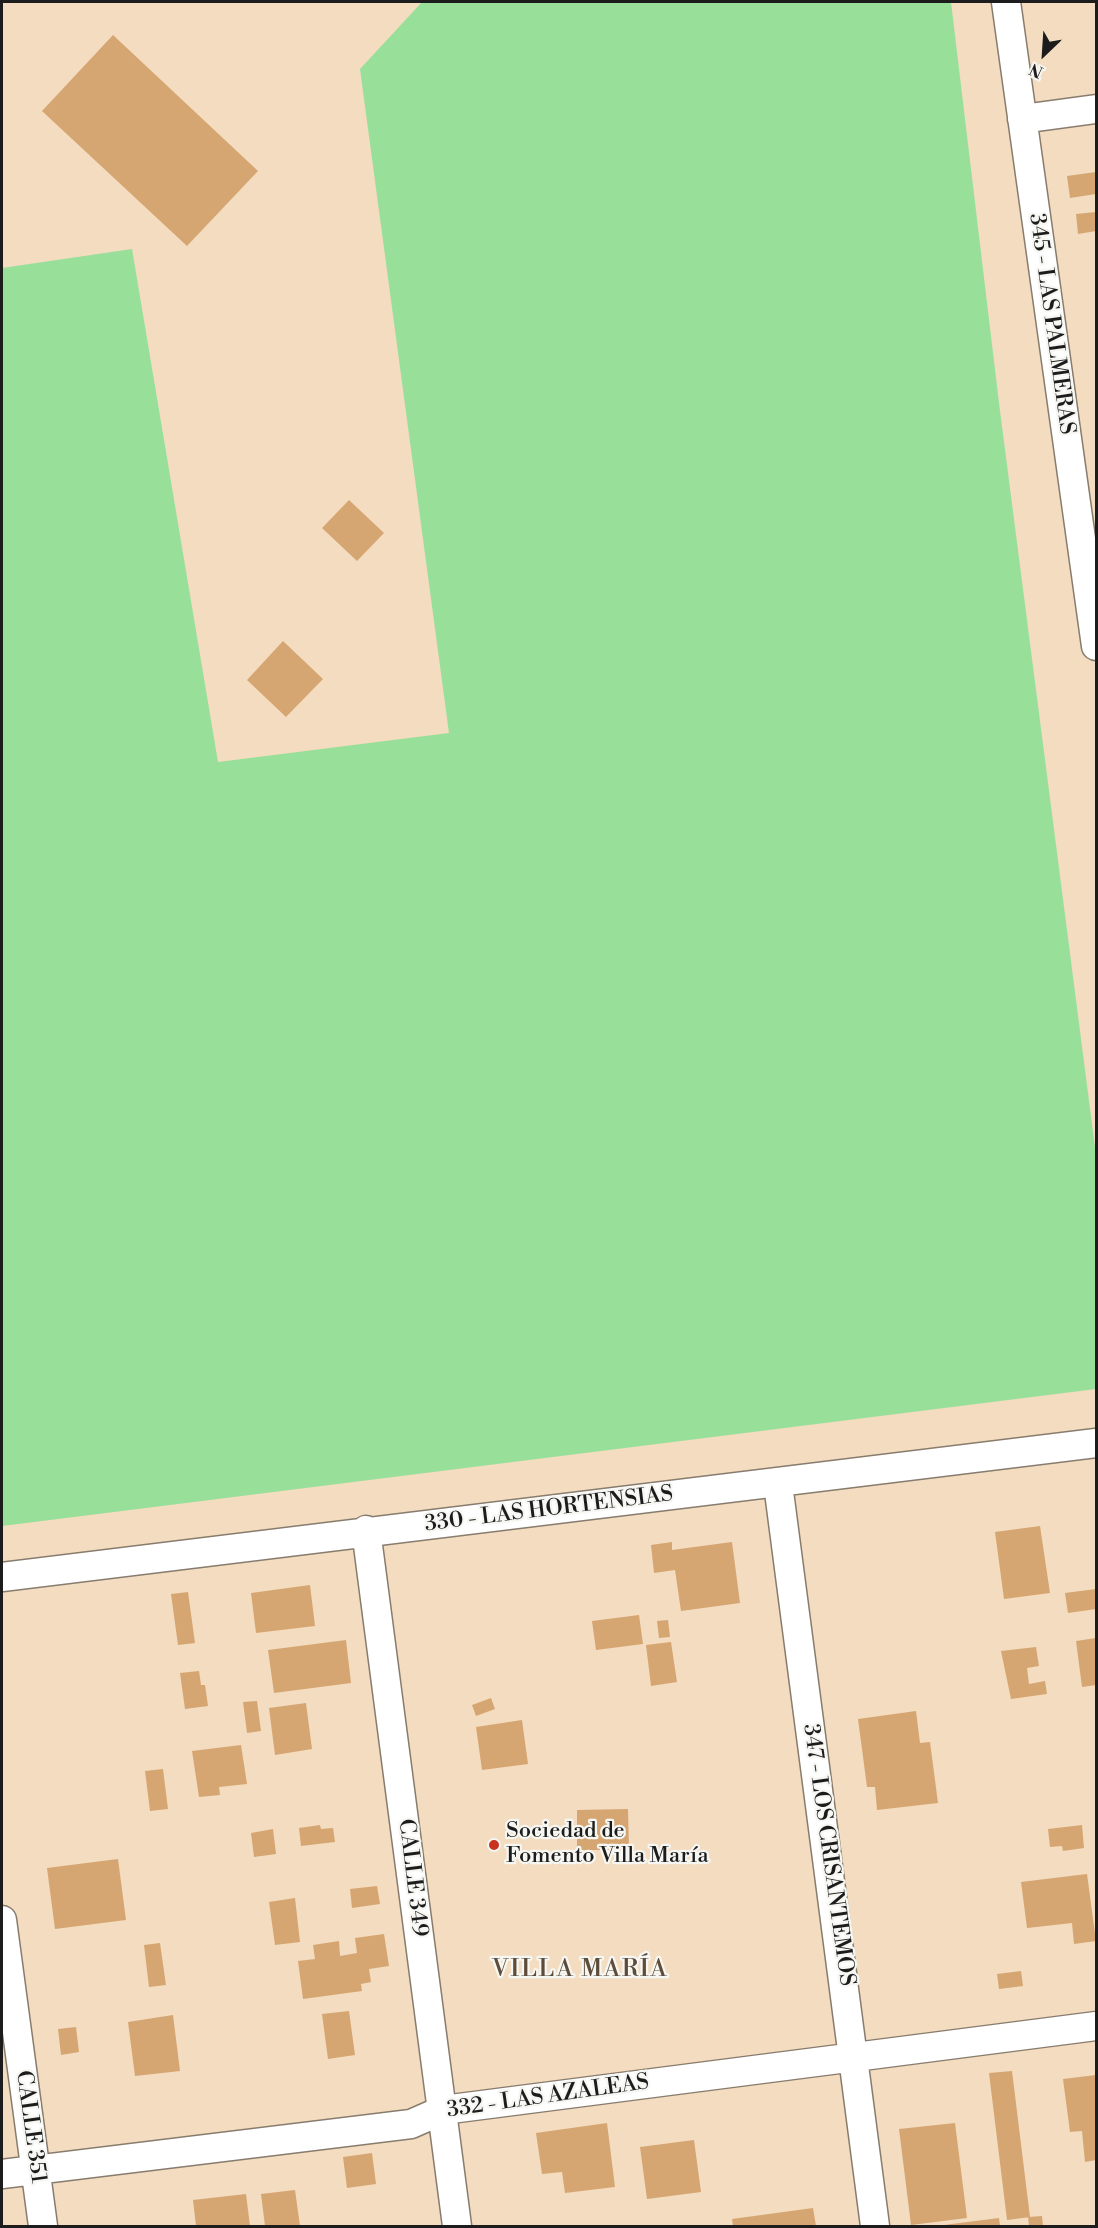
<!DOCTYPE html>
<html>
<head>
<meta charset="utf-8">
<style>
  body { margin:0 }
  #map { position:relative; width:1098px; height:2228px; overflow:hidden; background:#f3dcbf; font-family:"Libre Bodoni",serif }
  canvas { display:block }
  .frame { position:absolute; inset:0; border:3px solid #1c1c1c; pointer-events:none }
  .north { position:absolute; left:1014px; top:24px; width:60px; height:60px; -webkit-text-stroke:4px #f6f6f2; paint-order:stroke; rotate:205deg; font-size:16px; font-weight:700; line-height:24px; text-align:center; color:#1c1c1c }
  .north::after { content:''; display:block; margin:auto; width:21px; height:27px; background:#1c1c1c; clip-path:polygon(50% 0,100% 100%,50% 72%,0 100%) }
</style>
</head>
<body>
<div id="map">
<canvas width="1098" height="2228"></canvas>
<div class="frame"></div>
<div class="north">N</div>
</div>
<script>
const ctx = document.querySelector('canvas').getContext('2d');
ctx.lineJoin = 'round';
function fill(path, color) {
  ctx.fillStyle = color;
  ctx.fill(path, 'evenodd');
}
function strokePath(path, color, width, dash) {
  ctx.strokeStyle = color;
  ctx.lineWidth = width;
  ctx.lineCap = dash ? 'butt' : 'round';
  ctx.setLineDash(dash || []);
  ctx.stroke(path);
}
function drawText(font, color, halo, rows, align = 'center') {
  ctx.font = font + ' "Libre Bodoni",serif';
  ctx.lineWidth = 4.5;
  ctx.setLineDash([]);
  ctx.textBaseline = 'middle';
  ctx.strokeStyle = halo;
  ctx.fillStyle = color;
  for (const [text, x, y, turn = 0] of rows) {
    ctx.save();
    ctx.translate(x, y);
    ctx.rotate((+turn || 0) * Math.PI / 180);
    ctx.textAlign = isNaN(turn) ? turn : align;
    if (halo) ctx.strokeText(text, 0, 0);
    ctx.fillText(text, 0, 0);
    ctx.restore();
  }
}
fill(new Path2D(`
  M422,2h529l48,401 97,752v234l-1094,137v-1258l130,-19 86,513 231,-29 -89,-664z`), '#98df99');
fill(new Path2D(`
  M113,35l145,136 -71,75 -145,-135z
  M1096,172v22l-26,4 -3,-22z
  M1096,212v19l-18,3 -2,-20z
  M349,500l35,33 -27,28 -35,-33z
  M283,641l40,38 -37,38 -39,-37z
  M1040,1526l10,67 -46,6 -9,-67z
  M672,1542v8l60,-8 8,61 -59,8 -6,-41 -21,3 -3,-28z
  M310,1585l5,41 -59,7 -5,-40z
  M1096,1589v20l-28,4 -3,-20z
  M188,1592l7,51 -17,2 -7,-51z
  M639,1615l4,29 -47,6 -4,-29z
  M668,1620l2,17 -11,1 -2,-17z
  M1096,1638v47l-14,2 -6,-46z
  M346,1640l5,43 -77,10 -6,-43z
  M671,1642l6,40 -26,4 -5,-41z
  M1036,1647l3,19 -12,2 2,16 16,-3 2,13 -36,5 -10,-48z
  M199,1671l2,14h4l3,21 -23,3 -5,-36z
  M491,1698l4,11 -19,7 -4,-11z
  M257,1701l4,30 -14,2 -4,-31z
  M306,1703l6,46 -37,6 -6,-47z
  M916,1711l4,32 10,-1 8,61 -61,7 -2,-23h-8l-9,-68z
  M522,1720l6,44 -46,6 -6,-43z
  M241,1745l6,39 -28,3 1,8 -21,2 -7,-46z
  M163,1769l5,40 -18,2 -5,-40z
  M628,1809l1,41h-52v-40z
  M320,1825l1,4 12,-1 2,14 -34,4 -2,-18z
  M1082,1825l2,23 -21,3 -1,-5 -12,1 -2,-18z
  M273,1829l3,25 -22,3 -3,-24z
  M118,1859l8,61 -71,9 -8,-61z
  M1087,1874l9,67 -22,3 -2,-21 -45,5 -6,-46z
  M377,1886l3,18 -28,4 -2,-19z
  M295,1898l5,44 -25,3 -6,-43z
  M384,1934l5,32 -20,3 2,13 -10,2 1,7 -59,8 -5,-38 17,-2 -2,-14 26,-4 1,15 17,-3 -2,-15z
  M160,1943l6,42 -17,2 -5,-42z
  M1021,1971l2,15 -24,3 -2,-15z
  M349,2011l6,44 -27,4 -6,-45z
  M173,2015l7,56 -45,5 -7,-54z
  M76,2027l3,25 -18,3 -3,-26z
  M1012,2071l18,146 -23,3 -18,-147z
  M1096,2075v85l-11,2 -3,-31 -12,1 -7,-53z
  M607,2123l8,64 -50,6 -3,-21 -20,2 -6,-41z
  M955,2123l12,95 -56,7 -12,-96z
  M694,2140l7,52 -54,7 -7,-52z
  M372,2153l4,31 -29,4 -4,-31z
  M295,2190l5,36h-35l-4,-32z
  M246,2194l4,32h-54l-3,-26z
  M813,2208l3,18h-83l-1,-7z
  M1042,2216l1,10h-14l-1,-9z
  M999,2218l1,8h-56v-1z`), '#d6a672');
const minor = new Path2D(`
  M1006,2l90,644
  M1022,119l74,-10
  M778,1484l97,742
  M366,1530l91,696
  M2,1577l1094,-134
  M2,1920l41,306
  M2,2174l409,-50 32,-14 653,-84`);
strokePath(minor, '#887c6e', 31);
strokePath(minor, '#fff', 28);
for (const [x, y, r, color] of [
  [494,1845,6,"#c8321e"]
]) {
  const dot = new Path2D();
  dot.arc(x, y, r, 0, 2 * Math.PI);
  ctx.fillStyle = color;
  ctx.fill(dot);
  strokePath(dot, '#f6f6f2', 2);
}
drawText('22px', '#1c1c1c', '#f6f6f2', [
  ["345 - LAS PALMERAS",1051,324,82],
  ["330 - LAS HORTENSIAS",549,1510,-7],
  ["347 - LOS CRISANTEMOS",828,1855,82],
  ["CALLE 349",412,1878,83],
  ["332 - LAS AZALEAS",548,2097,-8],
  ["CALLE 351",30,2127,82]
]);
drawText('22px', '#1c1c1c', '#f6f6f2', [
  ["Sociedad de",506,1832],
  ["Fomento Villa María",506,1857]
], 'left');
ctx.letterSpacing = '1.5px';
drawText('24px', '#5d4c3a', '#f6f6f2', [
  ["VILLA MARÍA",580,1970]
]);
ctx.letterSpacing = '0px';
</script>
</body>
</html>
